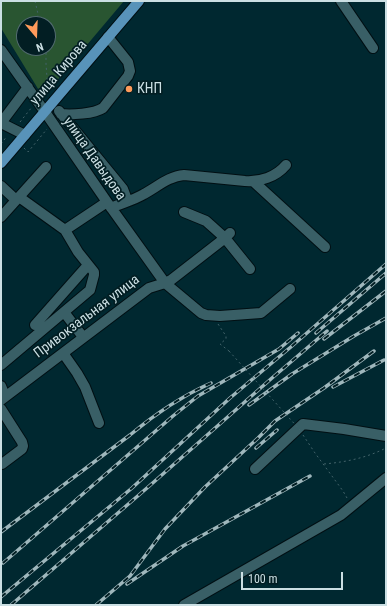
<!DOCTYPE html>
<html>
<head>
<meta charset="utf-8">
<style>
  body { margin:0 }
  #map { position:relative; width:387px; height:606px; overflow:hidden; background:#002830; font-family:"Roboto Condensed",sans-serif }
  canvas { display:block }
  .frame { position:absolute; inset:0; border:2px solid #cbdfe3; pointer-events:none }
  .north { position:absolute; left:16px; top:16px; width:40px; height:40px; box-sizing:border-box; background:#021e23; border:1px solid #526b70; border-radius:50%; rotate:161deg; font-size:11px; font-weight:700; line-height:16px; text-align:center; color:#cbdfe3 }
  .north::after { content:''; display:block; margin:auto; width:14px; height:18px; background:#ff9b5b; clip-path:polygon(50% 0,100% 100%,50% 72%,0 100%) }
  .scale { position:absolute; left:241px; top:572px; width:102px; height:18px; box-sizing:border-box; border:2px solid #cbdfe3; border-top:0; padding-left:5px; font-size:12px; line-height:14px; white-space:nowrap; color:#cbdfe3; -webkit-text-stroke:3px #021e23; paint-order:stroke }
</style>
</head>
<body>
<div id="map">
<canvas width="387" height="606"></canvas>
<div class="frame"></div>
<div class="north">N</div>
<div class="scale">100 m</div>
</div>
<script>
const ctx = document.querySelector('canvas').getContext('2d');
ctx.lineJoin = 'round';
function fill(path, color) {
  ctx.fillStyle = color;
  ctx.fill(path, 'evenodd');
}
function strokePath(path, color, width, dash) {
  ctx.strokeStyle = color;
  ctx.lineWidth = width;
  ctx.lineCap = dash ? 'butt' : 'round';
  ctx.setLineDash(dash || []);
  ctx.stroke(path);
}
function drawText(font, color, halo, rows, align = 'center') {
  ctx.font = font + ' "Roboto Condensed",sans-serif';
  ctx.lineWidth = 3.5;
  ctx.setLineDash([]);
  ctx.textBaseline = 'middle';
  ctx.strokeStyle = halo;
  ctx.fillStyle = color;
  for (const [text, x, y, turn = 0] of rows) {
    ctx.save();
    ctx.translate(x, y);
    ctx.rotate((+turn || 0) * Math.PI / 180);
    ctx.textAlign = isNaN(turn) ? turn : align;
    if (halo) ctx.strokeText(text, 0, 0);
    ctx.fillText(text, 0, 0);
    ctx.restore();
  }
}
fill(new Path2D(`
  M1,1h123l-81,96 -42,-69zM24,24h24v24h-24z`), '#295531');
const minor = new Path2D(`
  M341,1l32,47
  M1,50l44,62 62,90 58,81 36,30 5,2 14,1 41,-3 29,-24
  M59,111l64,78 3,8 -2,5
  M61,114c10,1 33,0 42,-6l25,-32 2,-5 -2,-9 -20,-25
  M1,123l27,-36
  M1,123l24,12
  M254,182l71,65
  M1,186l15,14
  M111,208c11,-5 23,-8 33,-14 13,-7 25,-18 40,-19l61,6c15,1 31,-4 41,-16
  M184,212l22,9 19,17 25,31
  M1,217l45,-50
  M65,230l42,-28
  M64,312l19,25
  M35,325l53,-60
  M63,353l14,20 8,14 14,36
  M1,365l89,-75 4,-15v-3l-16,-20 -13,-22 -46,-33
  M1,386l4,10
  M1,400l148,-112 16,-5 6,-3 54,-42 5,-5
  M1,409l21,33 1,4 -1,3 -20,15
  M255,469l48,-45 41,5 42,7
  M184,605l157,-90 45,-37`);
const major = new Path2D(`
  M1,163l138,-162`);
strokePath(minor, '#000f13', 12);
strokePath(major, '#000f13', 12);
strokePath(new Path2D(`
  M35,1l3,13 -1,10
  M45,48l1,3v13l2,27
  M20,122l12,-15
  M1,144l6,-8
  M24,148l4,4 19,-23
  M218,324l8,12v3l-6,5 9,7
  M303,435l12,18 28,38 4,7
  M324,464c22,-2 42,-6 62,-16`), '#42636a', 1, [2, 3]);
strokePath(minor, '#395f66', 10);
strokePath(major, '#5893b9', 10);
const rail = new Path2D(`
  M316,333l70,-60
  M324,339l62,-48
  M333,387l51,-27
  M249,405l43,-31 62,-38 32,-18
  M256,448l21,-18
  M1,532l129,-97c25,-21 52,-39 81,-52
  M3,563l170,-147 25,-20 81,-47 19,-16
  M127,584l56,-38 127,-70
  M1,597l131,-109 98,-90 62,-52 94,-82
  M11,605l136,-117 125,-110 55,-47
  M96,605l34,-29 35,-47 40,-42 53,-49 17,-17 49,-33 50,-37`);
strokePath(rail, '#9fb7bc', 3.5);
strokePath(rail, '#021e23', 2, [6]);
strokePath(new Path2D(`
  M229,351l71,79`), '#42636a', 1, [2, 3]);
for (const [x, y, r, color] of [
  [129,89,4,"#ff9b5b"]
]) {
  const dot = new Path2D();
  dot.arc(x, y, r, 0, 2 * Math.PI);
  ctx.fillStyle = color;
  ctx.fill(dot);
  strokePath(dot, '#021e23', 1.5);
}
drawText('14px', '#cbdfe3', '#021e23', [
  ["улица Кирова",59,73,-50],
  ["улица Давыдова",94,159,55],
  ["Привокзальная улица",87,317,-37]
]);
drawText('14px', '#cbdfe3', '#021e23', [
  ["КНП",137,89]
], 'left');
</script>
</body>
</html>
